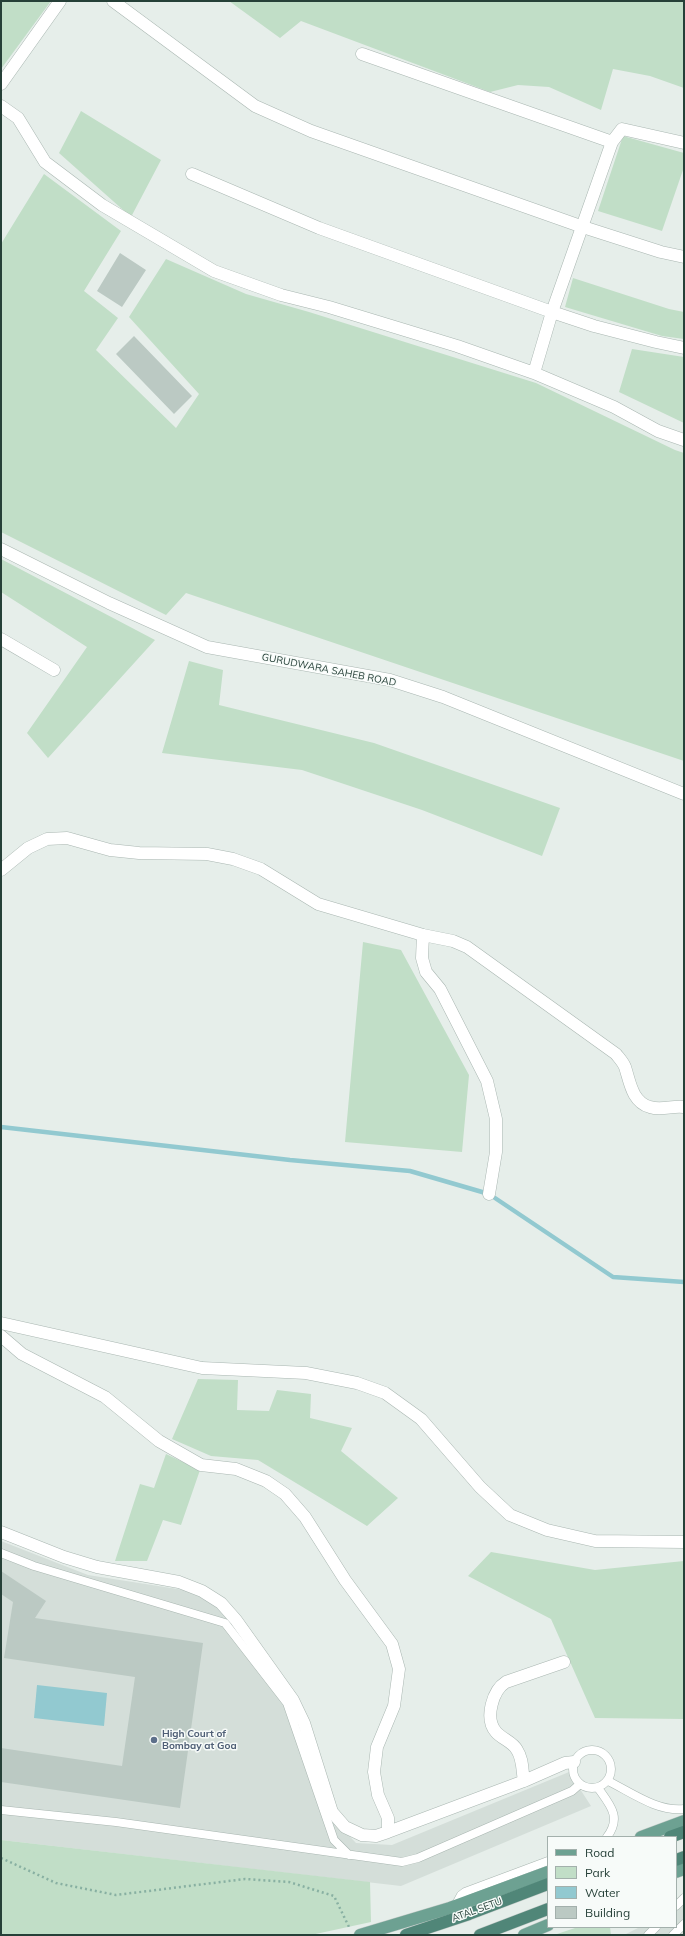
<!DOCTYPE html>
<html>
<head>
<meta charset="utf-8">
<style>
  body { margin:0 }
  #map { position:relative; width:685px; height:1936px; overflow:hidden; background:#e6eeea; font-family:Mulish,sans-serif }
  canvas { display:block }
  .frame { position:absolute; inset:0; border:2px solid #264038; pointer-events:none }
  .legend { position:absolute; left:547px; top:1836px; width:130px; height:92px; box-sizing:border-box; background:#f7fbf9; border:1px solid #a3b0ac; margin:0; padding:5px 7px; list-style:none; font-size:12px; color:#264038 }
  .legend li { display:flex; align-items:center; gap:8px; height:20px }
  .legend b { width:20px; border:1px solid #a3b0ac }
</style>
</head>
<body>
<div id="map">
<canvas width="685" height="1936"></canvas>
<div class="frame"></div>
<ul class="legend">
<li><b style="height:5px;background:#6da192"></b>Road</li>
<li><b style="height:11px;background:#c1dec7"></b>Park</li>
<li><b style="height:11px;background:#92c9d0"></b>Water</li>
<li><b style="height:11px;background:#bbc9c3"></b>Building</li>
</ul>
</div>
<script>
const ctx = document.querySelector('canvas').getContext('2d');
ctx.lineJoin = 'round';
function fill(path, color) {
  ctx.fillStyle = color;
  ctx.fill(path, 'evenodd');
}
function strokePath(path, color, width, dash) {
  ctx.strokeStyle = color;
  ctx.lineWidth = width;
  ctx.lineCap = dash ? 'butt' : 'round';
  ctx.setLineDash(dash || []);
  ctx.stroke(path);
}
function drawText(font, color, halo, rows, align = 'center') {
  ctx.font = font + ' Mulish,sans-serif';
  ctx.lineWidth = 3;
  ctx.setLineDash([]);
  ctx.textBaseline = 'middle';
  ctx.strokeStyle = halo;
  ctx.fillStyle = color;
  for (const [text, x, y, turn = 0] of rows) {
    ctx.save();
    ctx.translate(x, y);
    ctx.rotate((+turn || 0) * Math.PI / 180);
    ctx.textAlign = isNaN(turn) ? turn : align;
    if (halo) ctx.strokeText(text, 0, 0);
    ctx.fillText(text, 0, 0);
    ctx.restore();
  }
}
fill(new Path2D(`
  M1,1541l87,34 102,16 39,23 66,94 42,115 19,20 36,2 177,-73 22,34 -190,80 -400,-46z
  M684,1893v42h-60l16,-8h36v-27z`), '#d4ded9');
fill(new Path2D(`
  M1,1h50l-50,68z
  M229,1h455v87l-34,-12 -37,-7 -12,41 -52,-23 -31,-2 -28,7 -189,-71 -21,17z
  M81,111l80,49 -30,57 -72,-64z
  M623,136l61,17v14l-22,64 -64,-20z
  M44,174l77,57 -37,60 34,27 -22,32 80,78 23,-34 -70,-77 37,-58 80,35 63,18 227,71 139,67 9,3v308l-498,-168 -20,22 -165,-83v-288z
  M573,278l96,31 15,3v27l-22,-3 -97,-29z
  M632,349l52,8v66l-65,-31z
  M1,559l154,81 -107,118 -21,-25 60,-86 -86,-55z
  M189,661l34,9 -4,35 155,38 186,65 -18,48 -120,-46 -120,-40 -140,-17z
  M363,942l38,8 68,125 -7,77 -117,-10z
  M198,1379l40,1 -1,30 32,1 8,-21 34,4 -1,24 42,10 -11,23 57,47 -31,28 -109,-66 -47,-4 -39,-17z
  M166,1454l34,16 -19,55 -18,-5 -16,41h-32l25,-77 14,4z
  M491,1552l104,18 89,-9v158l-89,-1 -44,-99 -83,-43z
  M1,1840l369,42 1,40 -60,13h-310z
  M578,1927h32l1,8h-57z`), '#c1dec7');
fill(new Path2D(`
  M37,1685l70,8 -3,33 -70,-8z`), '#92c9d0');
strokePath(new Path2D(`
  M1,1127l289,33 120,11 79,23 124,83 71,5`), '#92c9d0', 4.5);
fill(new Path2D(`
  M120,253l26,17 -24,37 -25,-16z
  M134,336l58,60 -18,18 -58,-60z
  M1,1571l45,30 -11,17 168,25 -23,165 -179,-26v-34l121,18 13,-89 -131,-19 9,-56 -12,-8z`), '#bbc9c3');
const service = new Path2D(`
  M1,1553l33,13 191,57 62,80 47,137 15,15
  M573 1769a19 19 0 1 1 38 0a19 19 0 1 1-38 0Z
  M608,1781c23,11 49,31 76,28
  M598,1788c12,17 24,29 9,49
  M1,1810l115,12 286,40 16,-4 154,-67 8,-7
  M455,1906l6,-11 4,-3 83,-31
  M676,1906l8,-8
  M648,1935l8,-8
  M673,1935l11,-11`);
const minor = new Path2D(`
  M113,1l142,105 56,25 272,96 78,25 23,5
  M362,54l250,88
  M1,84l59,-83
  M1,106l17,12 27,44 57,43 112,66 67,24 48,12 128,39 77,27 80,34 44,24 26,9
  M192,174l127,54 233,84 42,14 62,16 28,6
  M534,373l18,-61 60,-170 10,-13 62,14
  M1,639l53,31
  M1,870l27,-22 19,-9 20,-1 43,12 29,3 68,1 26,5 28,10 57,35 105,31 30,6 14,6 149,107c3,4 7,8 9,13 5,15 7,35 25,40 12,4 23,-2 34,0
  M423,935l-1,23 4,14 14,17 47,92 9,38v33l-7,42
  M1,1323l201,45 104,5 51,10 28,10 36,26 59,68 30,28 37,15 48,11 89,1
  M1,1336l21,18 83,43 54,44 42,24 35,4 30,12 19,13 20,23 40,63 47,64 7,25 -5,37 -17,41 -3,25 4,23 10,23v14
  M1,1532l63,25 33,10 82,15 23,9 19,12 15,17 57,80 11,23 28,89 13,15 17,8 14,1 12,-4 136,-51 41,-18 9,-1
  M524,1781c-2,-11 -1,-22 -7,-31 -4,-8 -15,-11 -21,-18 -12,-14 -3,-42 10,-50l58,-20`);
const tertiary = new Path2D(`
  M1,549l108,54 98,44 183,33 53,17 241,97`);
const primary = new Path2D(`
  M641,1837l43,-16
  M676,1872l8,-3
  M360,1935l90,-27 98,-36
  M524,1935l24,-10`);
const trunk = new Path2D(`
  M670,1837l14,-5
  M676,1860l8,-3
  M406,1935l63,-21 79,-30
  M480,1935l68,-26`);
strokePath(service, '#a9b6b1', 9);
strokePath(minor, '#a9b6b1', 13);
strokePath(tertiary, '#a9b6b1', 13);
strokePath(primary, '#c2cac7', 13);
strokePath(trunk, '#c2cac7', 13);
strokePath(new Path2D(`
  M1,1858l55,25 60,12 129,-16 44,3 45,14 16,33`), '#88b0a2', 2.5, [2, 3]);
strokePath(service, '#fff', 8);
strokePath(minor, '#fff', 12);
strokePath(tertiary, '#fff', 12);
strokePath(primary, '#6da192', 12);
strokePath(trunk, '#508678', 12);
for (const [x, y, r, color] of [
  [154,1740,4,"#5c6f8a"]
]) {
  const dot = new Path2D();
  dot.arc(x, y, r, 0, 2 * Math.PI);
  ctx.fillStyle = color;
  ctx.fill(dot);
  strokePath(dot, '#f7fbf9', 1.5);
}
drawText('10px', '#264038', '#f7fbf9', [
  ["GURUDWARA SAHEB ROAD",329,670,11],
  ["ATAL SETU",477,1910,-20]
]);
drawText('bold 10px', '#4e5e75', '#f7fbf9', [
  ["High Court of",162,1734],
  ["Bombay at Goa",162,1746]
], 'left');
</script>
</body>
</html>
